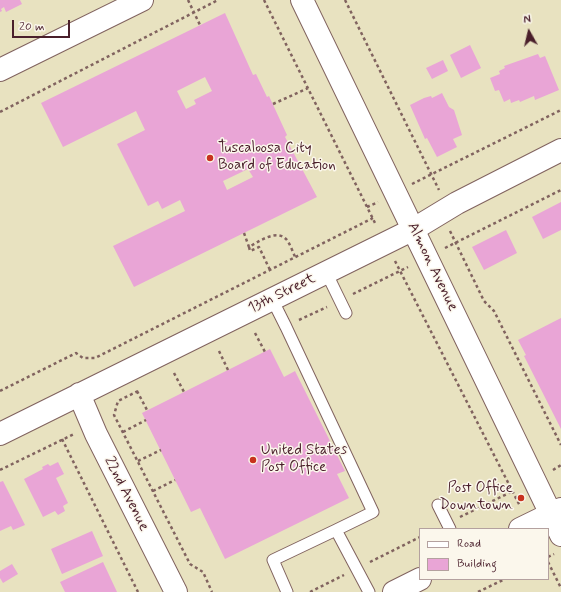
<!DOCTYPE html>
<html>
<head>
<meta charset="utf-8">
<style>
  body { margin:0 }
  #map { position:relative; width:561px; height:592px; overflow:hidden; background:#e8e2c0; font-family:Mynerve,sans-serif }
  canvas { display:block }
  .legend { position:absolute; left:419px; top:528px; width:130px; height:52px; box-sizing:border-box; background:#fbf7ec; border:1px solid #b4a19f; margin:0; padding:5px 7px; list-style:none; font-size:12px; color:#4a1f2b }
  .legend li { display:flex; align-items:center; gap:8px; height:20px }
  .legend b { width:20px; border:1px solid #b4a19f }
  .north { position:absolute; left:509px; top:12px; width:40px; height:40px; -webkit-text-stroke:3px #fbf7ec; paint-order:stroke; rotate:352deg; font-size:11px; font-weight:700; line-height:16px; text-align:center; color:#4a1f2b }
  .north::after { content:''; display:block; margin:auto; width:14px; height:18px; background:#4a1f2b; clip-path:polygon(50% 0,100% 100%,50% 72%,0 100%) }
  .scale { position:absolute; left:12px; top:20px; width:58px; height:18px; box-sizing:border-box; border:2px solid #4a1f2b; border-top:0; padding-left:5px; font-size:12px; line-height:14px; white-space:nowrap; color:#4a1f2b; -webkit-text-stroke:3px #fbf7ec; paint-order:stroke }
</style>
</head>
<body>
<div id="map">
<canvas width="561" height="592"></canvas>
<ul class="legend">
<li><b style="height:5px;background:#fff"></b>Road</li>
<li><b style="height:11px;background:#e9a5d6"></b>Building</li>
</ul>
<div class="north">N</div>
<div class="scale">20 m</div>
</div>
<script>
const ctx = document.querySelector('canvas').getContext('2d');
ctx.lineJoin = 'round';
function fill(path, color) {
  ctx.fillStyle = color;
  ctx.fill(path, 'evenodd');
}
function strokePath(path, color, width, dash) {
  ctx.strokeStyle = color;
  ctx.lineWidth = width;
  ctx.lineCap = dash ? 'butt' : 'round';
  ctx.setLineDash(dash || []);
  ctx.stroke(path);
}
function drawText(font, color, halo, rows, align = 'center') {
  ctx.font = font + ' Mynerve,sans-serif';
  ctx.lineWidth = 3;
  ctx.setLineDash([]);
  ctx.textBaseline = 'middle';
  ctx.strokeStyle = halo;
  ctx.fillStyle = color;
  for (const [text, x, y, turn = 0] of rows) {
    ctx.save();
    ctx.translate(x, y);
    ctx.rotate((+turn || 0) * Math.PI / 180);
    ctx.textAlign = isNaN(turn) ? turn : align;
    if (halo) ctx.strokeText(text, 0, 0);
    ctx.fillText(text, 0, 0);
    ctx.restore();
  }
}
fill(new Path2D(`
  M0,0h20l2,4 -16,8 -2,-5 -3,2 1,2 -2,1z
  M225,13l28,62 3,-1 11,23 2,-1 18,39 -2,2 32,60 -183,90 -21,-41 72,-35 -5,-11 -18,9 -4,-8 -10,5 -31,-62 28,-14 -9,-19 -73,36 -22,-44zM205,77l7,14 -18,9 2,4 -10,5 -9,-18zM248,169l5,8 -26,13 -4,-9z
  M470,45l11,23 -20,10 -11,-23z
  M538,54l2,4 5,-2 14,34 -24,10 -1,-4 -14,6 -1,-2 -8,3 -1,-4 -6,3 -5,-12 -4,1 -5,-13 10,-4 -1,-3 6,-3 -1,-2z
  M443,60l5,11 -16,8 -6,-11z
  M442,93l7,14 5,3 8,25 -9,4 4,8 -20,10 -10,-19 -2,1 -15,-34 14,-7 7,-2 1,2z
  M561,202v28l-18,9 -11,-22z
  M506,230l11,23 -33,17 -12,-23z
  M561,318v111l-37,-73 2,-1 -8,-15z
  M270,349l14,28 11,-6 50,100 -8,3 12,24 -124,61 -25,-51 -9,4 -49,-99z
  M58,462l6,12 -8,4 12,25 -5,3 2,5 -7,4 -3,-4 -12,6 -19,-38 19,-10 -1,-2 6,-3 2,2z
  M3,481l22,44 -12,5 -2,-4 -11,5v-49z
  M92,531l11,25 -41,18 -11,-25z
  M103,562l14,30h-52l-5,-10z
  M12,564l6,10 -15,9 -3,-5v-7z`), '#e9a5d6');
const lane = new Path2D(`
  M326,272l20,41
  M272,299l14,28 87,185 -37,18
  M438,505l12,24
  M287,592l-14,-32 63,-30 33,62`);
const street = new Path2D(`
  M0,70l142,-70
  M79,394l17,40 80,158
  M0,434l414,-205 43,-26 104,-53
  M520,529l41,-20
  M394,592l26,-13`);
const secondary = new Path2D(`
  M302,0l259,535`);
strokePath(lane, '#81635f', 13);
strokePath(street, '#81635f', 24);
strokePath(secondary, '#81635f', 24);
strokePath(new Path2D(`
  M188,0l12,25
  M264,0l112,225
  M345,0l94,190
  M273,104l35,-16
  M0,112l218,-112
  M412,184l149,-74
  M367,207l11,-5
  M450,231l34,70 10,10 67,134
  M244,233l5,14c9,-5 28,-19 38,-7 3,4 6,12 8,17
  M249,247l1,4 9,-4 11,23
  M445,248l116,-58
  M395,261l125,245
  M353,294l55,-27
  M299,320l28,-13
  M255,333l10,19
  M219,351l9,19
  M174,373l10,19
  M0,391l76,-38 7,5h12l278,-140
  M137,391l10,19
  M138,391l-20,10 -4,14 76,149 13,8 9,20
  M123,432l23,-12
  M62,439l76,153
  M138,461l23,-11
  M0,470l74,-36
  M553,470l8,-5
  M153,491l22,-11
  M460,517l53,-26
  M548,557l6,-3
  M370,562l50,-25
  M548,562l13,26
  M310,592l34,-17
  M478,592l27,-13`), '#81635f', 2.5, [3, 3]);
strokePath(lane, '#fff', 11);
strokePath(street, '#fff', 22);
strokePath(secondary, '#fff', 22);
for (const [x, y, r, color] of [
  [210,158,4,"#c8321e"],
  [253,460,4,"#c8321e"],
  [521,498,4,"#c8321e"]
]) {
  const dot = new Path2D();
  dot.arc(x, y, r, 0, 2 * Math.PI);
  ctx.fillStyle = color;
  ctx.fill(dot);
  strokePath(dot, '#fbf7ec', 1.5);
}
drawText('15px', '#4a1f2b', '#fbf7ec', [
  ["Tuscaloosa City",218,149],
  ["Board of Education",218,166],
  ["United States",261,451],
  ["Post Office",261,468],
  ["Post Office",513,489,"right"],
  ["Downtown",513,506,"right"]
], 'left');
drawText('15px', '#4a1f2b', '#fbf7ec', [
  ["Almon Avenue",432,267,64],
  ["13th Street",282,294,-26],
  ["22nd Avenue",126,494,63]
]);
</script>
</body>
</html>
